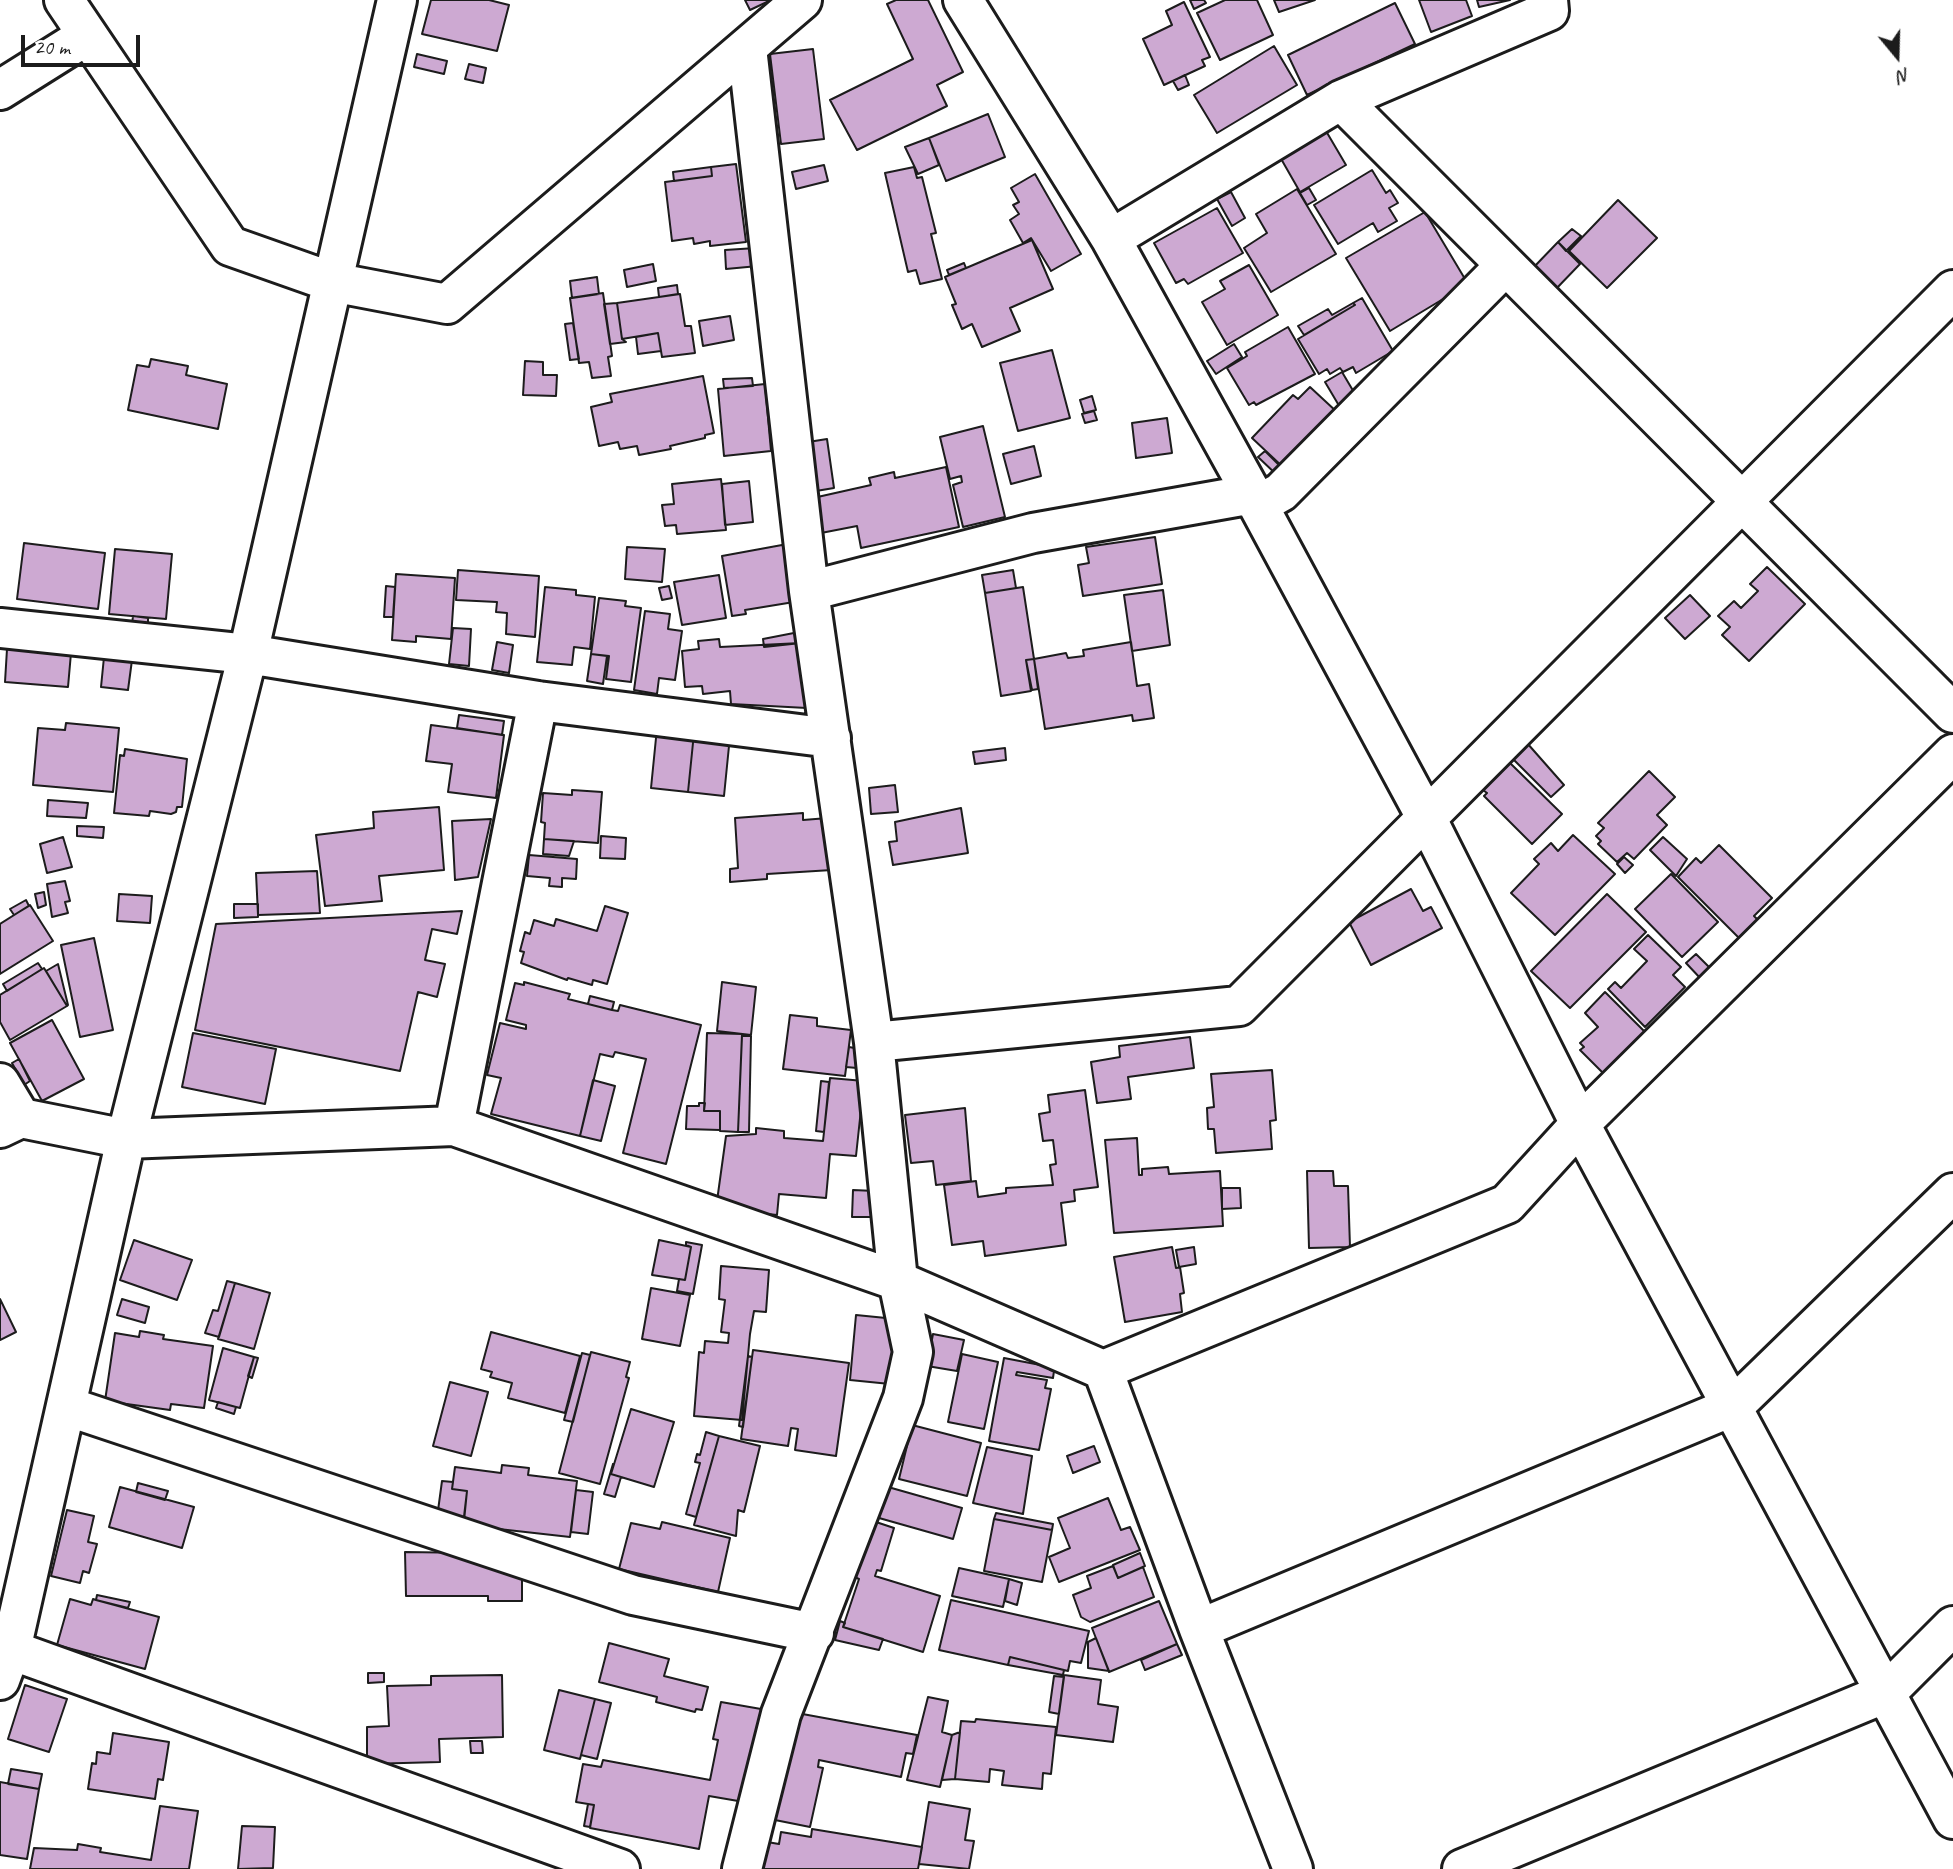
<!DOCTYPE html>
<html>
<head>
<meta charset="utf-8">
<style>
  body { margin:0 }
  #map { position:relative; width:1953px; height:1869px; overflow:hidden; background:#fff; font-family:Caveat,sans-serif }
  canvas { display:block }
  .north { position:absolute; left:1862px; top:21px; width:70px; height:70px; -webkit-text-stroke:5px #fff; paint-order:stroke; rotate:161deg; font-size:19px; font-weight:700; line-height:28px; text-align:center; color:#1c1c1c }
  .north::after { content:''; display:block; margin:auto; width:24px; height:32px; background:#1c1c1c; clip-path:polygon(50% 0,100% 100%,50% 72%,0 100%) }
  .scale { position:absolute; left:21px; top:35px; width:119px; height:32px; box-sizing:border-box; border:4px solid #1c1c1c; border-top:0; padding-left:9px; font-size:21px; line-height:24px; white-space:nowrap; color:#1c1c1c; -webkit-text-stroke:5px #fff; paint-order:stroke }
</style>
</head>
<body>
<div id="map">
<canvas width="1953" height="1869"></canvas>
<div class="north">N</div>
<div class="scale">20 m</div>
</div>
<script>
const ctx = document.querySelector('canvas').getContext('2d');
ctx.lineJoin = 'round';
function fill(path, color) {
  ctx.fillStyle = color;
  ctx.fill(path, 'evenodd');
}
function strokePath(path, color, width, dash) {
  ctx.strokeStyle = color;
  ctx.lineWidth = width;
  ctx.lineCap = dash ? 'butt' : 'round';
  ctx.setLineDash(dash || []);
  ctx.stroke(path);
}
const building = new Path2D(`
  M431,0h58l20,5 -12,46 -75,-17z
  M745,0h26l-21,10z
  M896,0h32l35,72 -26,13 10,21 -90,44 -27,-50 83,-41 -26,-55z
  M1190,0h14l2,3 -12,6z
  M1225,0h32l16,35 -53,25 -23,-47z
  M1274,0h41l-36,12z
  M1419,0h47l6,16 -41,16z
  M1477,0h33l-31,7z
  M1184,2l26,55 -8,3 3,6 -41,19 -21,-46 29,-14 -6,-14z
  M1395,3l20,41 -108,51 -19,-40z
  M1274,46l23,39 -80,48 -23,-38z
  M813,49l11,90 -43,5 -11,-90z
  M417,54l30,7 -3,13 -30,-7z
  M469,64l17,4 -3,15 -18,-4z
  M1185,75l4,10 -11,5 -5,-9z
  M988,114l17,43 -59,24 -17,-43z
  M1326,131l20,34 -46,27 -20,-35z
  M929,138l10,27 -21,9 -13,-27z
  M736,164l10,78 -36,4v-5l-16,3 -1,-6 -21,3 -7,-59 47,-6 -1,-9z
  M824,165l4,16 -32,8 -4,-17z
  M711,167l1,9 -38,5 -1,-9z
  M914,167l3,11 5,-1 14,56 -5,1 11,45 -22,5 -4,-14 -8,2 -23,-99z
  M1372,170l14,23 4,-3 8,13 -9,5 8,13 -19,11 -5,-9 -35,21 -24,-39z
  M1035,174l46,80 -30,17 -20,-33 -8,5 -13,-23 9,-6 -6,-9 6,-3 -8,-14z
  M1309,188l7,12 -9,5 -7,-12z
  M1297,189l39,65 -65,38 -27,-44 23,-15 -11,-19z
  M1231,192l14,26 -13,8 -15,-27z
  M1618,200l39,38 -50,50 -38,-37z
  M1217,208l26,45 -55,31 -4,-5 -8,4 -22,-40z
  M1425,212l43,72 -78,47 -44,-73z
  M1572,229l9,7 -15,15 -8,-9z
  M1032,240l21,49 -43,19 10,23 -38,16 -10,-23 -10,5 -10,-24 4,-1 -11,-27z
  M1558,242l22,22 -25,26 -22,-22z
  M756,248l2,18 -32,3 -1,-19z
  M964,263l2,5 -17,7 -2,-5z
  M653,264l3,17 -29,6 -3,-17z
  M1249,265l29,50 -51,30 -25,-43 23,-13 -5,-8z
  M597,277l2,17 -27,4 -2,-17z
  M677,285l1,9 -19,3 -1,-9z
  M603,293l9,63 -4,1 3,19 -19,2 -3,-16 -10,1 -9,-65z
  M680,294l5,32h6l4,27 -33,4 -4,-24 -36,6 -5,-36z
  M1362,298l31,53 -37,22 -3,-6 -10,5 -3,-4 -10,6 -3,-5 -8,5 -21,-35 57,-34 -2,-2z
  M617,303l5,36 4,3 -16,2 -6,-40z
  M1353,303l2,2 -51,30 -6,-9 30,-17 4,6z
  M730,316l4,24 -31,6 -4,-25z
  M573,323l6,36 -9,1 -5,-36z
  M1288,327l27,47 -59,31 -2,-3 -5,3 -22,-37 20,-12 -2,-4z
  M658,333l3,18 -23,3 -2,-17z
  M1234,344l8,13 -26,17 -9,-13z
  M1052,350l18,68 -52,13 -18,-68z
  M151,359l37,7 -2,9 41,9 -9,45 -90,-19 9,-45 12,2z
  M525,361l18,1v13h14l-1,21 -33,-1z
  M1342,372l16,27 -17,10 -16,-27z
  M703,376l11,57 -9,2v3l-35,8 1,3 -32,6 -2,-9 -17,3 -2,-7 -19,4 -8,-39 21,-5 -2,-8z
  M752,378l1,8 -29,2 -1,-9z
  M765,384l6,67 -47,5 -6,-67z
  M1310,387l28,26 -53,56 -33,-31 41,-43 5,4z
  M1092,396l4,14 -12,3 -4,-13z
  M1094,411l3,9 -12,3 -3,-9z
  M1167,418l5,35 -36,5 -4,-35z
  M983,426l22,91 -42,10 -10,-42 9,-3 -1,-6 -11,3 -10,-42z
  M827,439l7,49 -24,4 -8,-49z
  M1034,446l7,30 -30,8 -8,-30z
  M1265,451l19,19 -6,6 -20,-19z
  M946,467l13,60 -98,21 -4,-22 -36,7 -8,-35 58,-13 -2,-7 25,-6 1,6z
  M721,479l5,51 -49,4 -1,-9 -11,1 -3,-21 12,-1 -2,-20z
  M749,481l4,41 -28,3 -3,-41z
  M1155,537l7,47 -79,12 -5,-31 11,-2 -3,-16z
  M24,543l81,10 -7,56 -81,-10z
  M782,545l4,3 8,54 -49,8 1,4 -14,2 -10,-60z
  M627,547l38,2 -3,33 -37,-3z
  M115,549l57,5 -6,65 -57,-5z
  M1767,567l38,37 -56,57 -27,-26 8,-8 -12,-11 16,-15 7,7 17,-17 -8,-7z
  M458,570l81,6 -4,61 -29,-3 1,-21 -11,-1 1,-10 -41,-2z
  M1013,570l3,18 -31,5 -3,-18z
  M396,574l59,4 -4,61 -35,-3v6l-24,-2z
  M719,575l7,43 -44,7 -8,-43z
  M386,586l9,1 -2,30h-9z
  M669,586l3,12 -10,2 -3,-12z
  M545,587l31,3v5l19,2 -5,52 -16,-2 -2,18 -35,-3z
  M1023,587l11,72 -8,1 5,31 -30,5 -16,-103z
  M1163,590l7,55 -38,6 -8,-56z
  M1690,595l20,21 -25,23 -20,-21z
  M599,598l27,3 -1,5 16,2 -10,74 -25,-3 3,-23 -18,-2z
  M645,611l25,3 -2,15 14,2 -7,49 -16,-2 -2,16 -23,-4z
  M133,616l15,2v8l-16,-2z
  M453,628l18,1 -2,37 -20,-2z
  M799,632l2,11 -37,4 -1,-8z
  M719,639l1,8 81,-4 6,65 -76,-4 -1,-13 -27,3 -1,-8 -17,1 -3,-36 17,-2 -1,-8z
  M497,642l16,3 -4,28 -17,-3z
  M1131,642l6,44 12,-2 5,34 -21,3 -1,-6 -87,14 -11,-70 32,-6 2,5 16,-2 -1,-6z
  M7,649l64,4 -3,34 -63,-5z
  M591,654l16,2 -4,28 -16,-3z
  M104,657l28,3 -4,30 -27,-3z
  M1034,659l4,30 -6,1 -6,-30z
  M459,715l45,6 -2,14 -45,-7z
  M66,723l53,5 -6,64 -80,-7 5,-57 27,2z
  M431,725l73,10 -8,63 -48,-6 4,-28 -26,-3z
  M657,728l37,5 -6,59 -37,-4z
  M694,733l36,3 -6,60 -36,-4z
  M1527,743l37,42 -13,12 -39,-39z
  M1005,748l1,12 -31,4 -2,-12z
  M125,749l62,10 -5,48h-5l-1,5 -5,2 -21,-3 -1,5 -35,-3 6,-58 4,1z
  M1510,763l52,51 -30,30 -48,-48 3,-3 -4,-3z
  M1649,771l26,26 -18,18 10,10 -33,34 -7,-6 -10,9 -19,-18 3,-3 -5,-5 8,-8 -6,-5z
  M895,785l3,27 -27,2 -2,-26z
  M572,790l30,2 -4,51 -54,-4 1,-16 -4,-1 2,-29 29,2z
  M48,800l40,3 -2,15 -39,-2z
  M439,807l5,63 -65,6 3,25 -57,5 -9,-71 58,-7 -1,-16z
  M961,808l7,45 -75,12 -4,-23 8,-1 -2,-19z
  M803,813v7l25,-2 4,52 -65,4v5l-37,3v-13l8,-1 -3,-50z
  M491,819l-13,58 -23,3 -3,-59z
  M77,826l27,1 -1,11 -26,-2z
  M1573,835l42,39 -60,61 -44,-42 28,-29 -5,-5 17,-16 7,8z
  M601,836l25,2 -1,21 -25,-1z
  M63,837l9,30 -25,6 -7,-29z
  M1663,837l24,22 -11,17 -26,-26z
  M544,839l30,2 -5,15 -26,-2z
  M1719,845l53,53 -18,18 8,8 -19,18 -65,-65 18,-19 5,5z
  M529,855l48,4 -1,20 -14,-1v9l-13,-1 1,-8 -23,-2z
  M1624,857l9,8 -8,8 -8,-9z
  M317,871l3,42 -62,2 -2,-42z
  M1671,874l47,48 -36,35 -47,-48z
  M65,881l5,20 -5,1 3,11 -16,4 -5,-33z
  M1411,889l12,22 8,-4 11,21 -71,37 -22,-43z
  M44,892l2,13 -8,3 -3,-14z
  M119,894l33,2 -2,27 -33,-2z
  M1607,894l39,38 -76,76 -39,-37z
  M26,900l3,6 -15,9 -4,-6z
  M234,904h24v13l-24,1z
  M30,905l23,36 -53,33v-50z
  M605,906l23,7 -21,71 -14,-4 -1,5 -24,-7 -1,2 -46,-17 3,-11 -4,-1 5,-19 5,2 4,-14 20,6 2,-7 41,12z
  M462,911l-5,23 -25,-5 -7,31 20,4 -8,33 -19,-5 -18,79 -205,-41 21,-106z
  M1648,935l33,32 -8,8 12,12 -40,40 -37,-38 7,-7 6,6 26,-27 -13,-12z
  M94,938l19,92 -33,7 -19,-92z
  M1696,954l16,16 -11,9 -15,-16z
  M38,963l4,6 -35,22 -4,-7z
  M58,964l10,41 -1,1 -21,-35z
  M44,968l23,38 -57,34 -10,-18v-27z
  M524,982l46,12 -2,5 44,11 6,1 2,-6 81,20 -35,139 -43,-11 23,-94 -31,-7 -2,5 -13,-3 -20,82 -89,-22 10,-36 -14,-3 13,-52 26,6v-4l-20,-5 9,-37 9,2z
  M722,982l34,5 -5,48 -34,-4z
  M1605,992l41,41 -42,41 -24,-24 4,-3 -4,-4 18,-16 -13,-14z
  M590,996l24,6 -2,8 -24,-6z
  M790,1015l27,3v8l34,4 -6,46 -62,-7z
  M52,1020l32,59 -42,22 -32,-58z
  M193,1033l83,16 -11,55 -83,-17z
  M707,1033l35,1 -4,98 -18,-1v-20h-16z
  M742,1036h9l-2,96h-11z
  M1190,1037l4,31 -66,9 3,22 -34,4 -6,-41 29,-5 -1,-11z
  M849,1047l11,2 -3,19 -11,-1z
  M19,1059l11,22 -6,4 -12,-22z
  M1272,1070l4,50 -6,1 2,28 -56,4 -2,-24h-6l-1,-21 7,-1 -3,-33z
  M830,1078l34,3 -8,75 -26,-2 -4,44 -47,-4 -2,21 -29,-3 -11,-5v-4l-20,-2 9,-65 30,-2v-6l28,3v7l39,3z
  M593,1080l22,6 -14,55 -21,-5z
  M821,1081l8,1 -5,50 -8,-1z
  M1085,1090l13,97 -24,3 1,11 -14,2 5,42 -81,11 -2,-15 -31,4 -8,-60 32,-4 2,16 28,-4v-5l47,-3 -3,-20 6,-1 -3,-24 -10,1 -4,-27 11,-2 -2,-17z
  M699,1103h6l-1,8h16v19l-34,-1 1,-23h12z
  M965,1108l6,73 -35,4 -3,-24 -22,2 -6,-48z
  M1137,1138l2,37h3v-6l26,-2 1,7 51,-3 3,55 -109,7 -9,-93z
  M1307,1171h26l1,15h14l2,61 -41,1z
  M1222,1188h18l1,20 -19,1z
  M853,1190l22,1v26h-23z
  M134,1240l58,20 -15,40 -57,-20z
  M659,1240l32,7 -6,33 -33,-5z
  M686,1242l16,3 -9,49 -16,-3 2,-12 6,1 6,-33 -5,-2z
  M1172,1247l4,21 4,-1 4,26 -4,1 2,18 -57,10 -11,-65z
  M1194,1247l2,17 -17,3 -3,-17z
  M721,1266l48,4 -3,42 -12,-1 -4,23 -8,86 -48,-4 5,-64 5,1 1,-12 23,2 1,-10 -8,-1 4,-32 -6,-1z
  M227,1281l8,2 -16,54 -14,-4 8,-23 5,1z
  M235,1283l35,10 -16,56 -36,-10z
  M651,1288l39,7 -10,51 -38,-7z
  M0,1299l16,33 -16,8z
  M122,1299l27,8 -4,16 -28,-8z
  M856,1315l40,4 -6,65 -40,-4z
  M140,1331l24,4 -1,4 50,7 -9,62 -33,-4 -1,6 -65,-9 10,-68 24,4z
  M491,1332l89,24 -15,57 -57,-15 4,-15 -22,-6 2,-5 -11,-3z
  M933,1334l31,6 -7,31 -30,-5z
  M223,1348l31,9 -14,51 -31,-8z
  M753,1350l96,13 -13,93 -41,-6 3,-21 -7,-1 -3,18 -47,-7z
  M591,1352l39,10 -4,15 3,1 -29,106 -41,-11z
  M582,1353l8,2 -17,67 -9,-2z
  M962,1354l36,8 -14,67 -36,-7z
  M748,1356l4,1 -9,70 -4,-1z
  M254,1357l4,1 -6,20 -4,-2z
  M1004,1358l47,9 -1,3 4,1 -1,7 -36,-6 -1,3 31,5 -2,8 6,1 -12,61 -50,-9z
  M450,1382l38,10 -17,64 -38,-10z
  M218,1402l18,5 -2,7 -18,-6z
  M631,1409l43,13 -20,65 -43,-13z
  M912,1425l69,18 -14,53 -68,-17z
  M706,1432l13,4 -23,81 -10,-3 14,-51 -5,-1 2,-8 3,1z
  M719,1436l41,10 -16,66 -6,-2 -2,26 -42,-11z
  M1094,1446l6,16 -27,11 -6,-17z
  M987,1447l45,9 -9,58 -50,-11z
  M613,1464l-2,10 10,3 -6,20 -11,-3z
  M502,1465l27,3 -1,7 49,6 -7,56 -107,-12 4,-34 -15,-2 3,-22 46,6z
  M442,1481l11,1 -1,7 15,2 -3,30 -27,-3z
  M138,1483l30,8 -3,9 -29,-8z
  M881,1485l81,23 -9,31 -81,-23z
  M120,1487l74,20 -12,41 -73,-21z
  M576,1490l17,2 -5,42 -17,-2z
  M1108,1498l13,32 9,-3 10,23 -81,32 -10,-25 21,-9 -12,-30z
  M67,1510l27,6 -6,26 9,2 -8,29 -6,-2 -3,12 -29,-7z
  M996,1513l57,11 -1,6 -58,-11z
  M994,1519l58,11 -10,52 -58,-11z
  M870,1520l24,8 -13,43 -4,-1 -2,6 65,20 -17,56 -80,-25 16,-48 -7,-3z
  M662,1522l68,16 -12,54 -99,-23 12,-46 29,6z
  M405,1552l69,1 48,14v34h-34v-5h-82z
  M1140,1553l5,13 -27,12 -5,-13z
  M1113,1566l5,12 25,-11 11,30 -64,25 -9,-5 -8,-22 18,-7 -4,-12z
  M959,1568l50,11 -6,28 -51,-11z
  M638,1574l31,7 -1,6 -32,-7z
  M1009,1579l13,4 -5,22 -12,-4z
  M97,1595l33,7 -2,6 -32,-8z
  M70,1599l21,6 2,-6 3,1 63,17 -14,52 -88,-24z
  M951,1600l138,31 -8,32 -11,-2 -2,10 -58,-14 -2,8 -69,-15z
  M1159,1601l18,43 -68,28 -17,-44z
  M840,1621l5,2 -2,4 40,12 -4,11 -44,-10z
  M1096,1638l13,33 -21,-3v-26z
  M609,1643l60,16 -5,17 44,11 -6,23 -6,-1 -1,3 -39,-10 1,-5 -58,-15z
  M1177,1644l5,11 -37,15 -4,-10z
  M1010,1657l54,13 -1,5 -55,-10z
  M368,1673h16v9l-16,1z
  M502,1675l1,62 -64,2 1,23 -73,2v-37l22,-1 -2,-40 44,-1v-9z
  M1064,1675l37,5 -3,24 20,3 -5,35 -57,-7z
  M1054,1676l10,1 -5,37 -10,-2z
  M25,1685l42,14 -18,53 -41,-13z
  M559,1690l36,9 -15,60 -36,-9z
  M928,1697l20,4 -6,31 10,3 -12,52 -33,-7z
  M595,1699l16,4 -14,56 -16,-4z
  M721,1702l40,7 -17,93 -35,-6 -10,53 -109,-21 4,-23 -18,-3 7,-38 18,3 2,-7 107,20 8,-40 -5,-1z
  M797,1713l120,22 -4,19 -7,-1 -5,24 -82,-17 -1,7 5,1 -13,59 -40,-8z
  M976,1719l80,8 -5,47 -8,-1 -1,16 -40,-4 2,-14 -14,-2 -1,13 -34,-3 6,-58 14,1z
  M960,1732l-5,47 -13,1 10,-45z
  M113,1733l56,9 -6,38 -5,-1 -3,20 -67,-10 4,-26 4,1 1,-12 13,2z
  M470,1741h12l1,12h-12z
  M11,1769l31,5 -3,15 -31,-5z
  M0,1782l39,7 -12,70 -27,-4z
  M929,1802l41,7 -5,31 9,1 -5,28 -50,-5z
  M588,1804l6,1 -4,22 -6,-1z
  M160,1806l38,5 -9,58h-159l4,-21 43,2 1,-6 23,4 -1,4 51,8z
  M242,1826l33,1 -2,41 -35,1z
  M812,1829l110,18 -4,22h-156l5,-27 12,2 2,-12 30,5z`);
fill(building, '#cda9d2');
strokePath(building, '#1c1c1c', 2);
const minor = new Path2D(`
  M64,0l166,246 102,36 115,22 355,-304
  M963,0l148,239 147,266 169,314 153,305 373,695
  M0,90l86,-54
  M1341,100l612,613
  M1111,239l230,-139 208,-89 -1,-11
  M1258,505l23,-13 224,-226
  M809,591l224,-58 220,-39
  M0,628l248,26 290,47 293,37
  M874,1042l365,-36 714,-716
  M0,1083l21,35
  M454,1126l84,-425
  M0,1128l21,-10 105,21 328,-13 444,155 205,89 96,259 94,240
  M1103,1370l404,-166 73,-80 373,-370
  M66,1406l567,189 181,38
  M1199,1629l535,-223 219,-213
  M11,1650l609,219
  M0,1680l11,-30 115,-511 122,-485 149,-654
  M742,1869l39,-155 122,-316 10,-46 -15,-71 -24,-239 -65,-451 -62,-543
  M1462,1869l424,-176 67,-67`);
strokePath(minor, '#1c1c1c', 44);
strokePath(minor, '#fff', 38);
</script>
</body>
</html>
